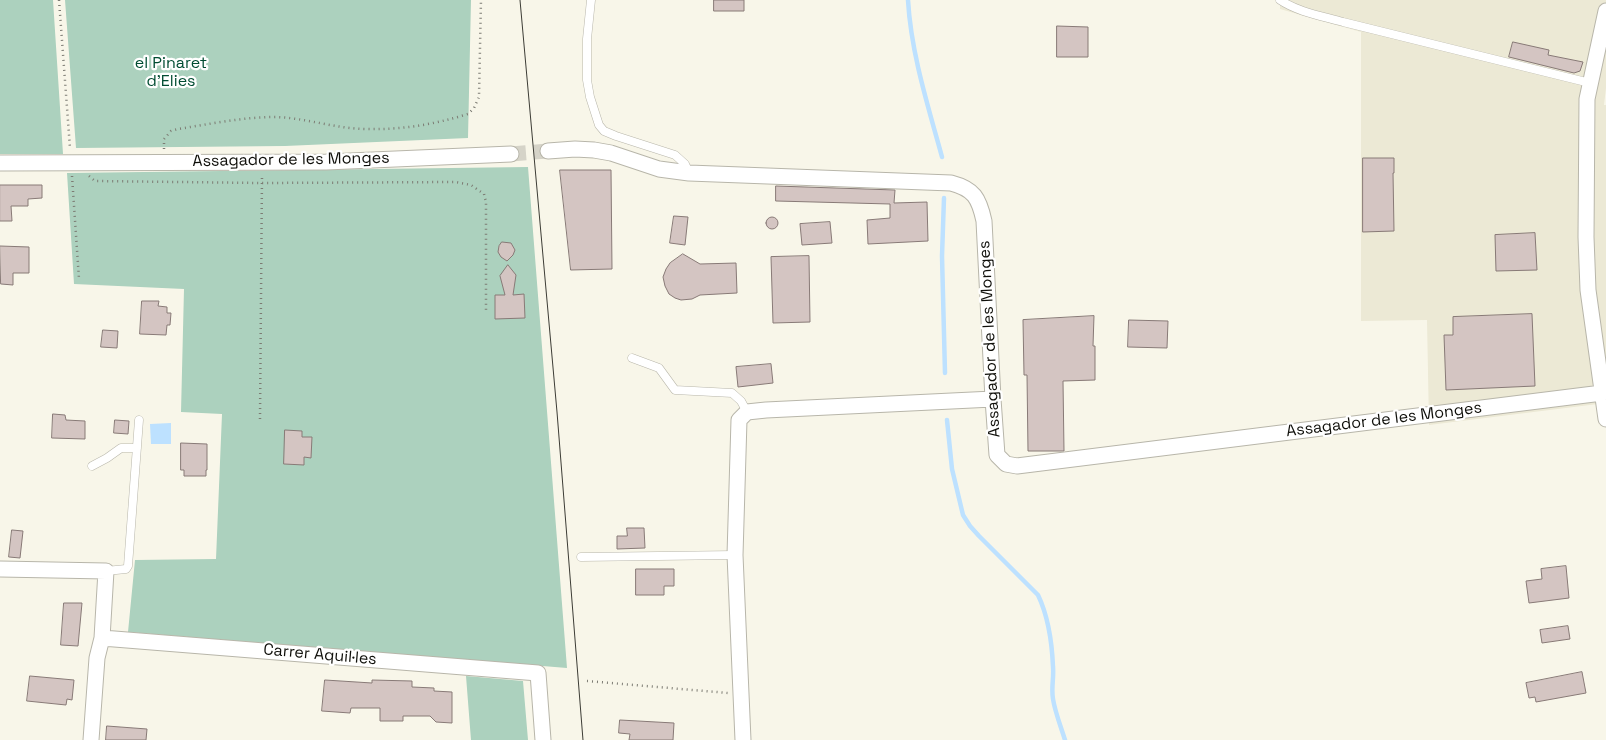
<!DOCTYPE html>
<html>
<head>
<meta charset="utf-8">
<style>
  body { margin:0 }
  canvas { display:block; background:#f8f6e9 }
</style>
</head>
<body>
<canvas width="1606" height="740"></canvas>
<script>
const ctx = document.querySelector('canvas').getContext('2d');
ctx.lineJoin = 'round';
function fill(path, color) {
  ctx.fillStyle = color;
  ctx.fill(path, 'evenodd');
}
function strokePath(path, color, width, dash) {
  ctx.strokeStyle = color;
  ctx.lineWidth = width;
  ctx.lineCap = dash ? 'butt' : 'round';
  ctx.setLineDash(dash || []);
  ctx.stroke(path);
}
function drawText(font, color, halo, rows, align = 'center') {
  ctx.font = font + ' "Space Grotesk",sans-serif';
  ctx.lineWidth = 4.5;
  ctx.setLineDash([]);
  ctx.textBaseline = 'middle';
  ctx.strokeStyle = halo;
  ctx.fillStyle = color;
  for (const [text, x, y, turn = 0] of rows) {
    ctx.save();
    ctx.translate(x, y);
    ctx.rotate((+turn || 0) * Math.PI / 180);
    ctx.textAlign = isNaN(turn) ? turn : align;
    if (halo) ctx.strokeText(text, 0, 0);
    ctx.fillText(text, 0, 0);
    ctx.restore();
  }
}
fill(new Path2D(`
  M1280,0h326v88l-2,17h2v298l-177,22 -2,-105 -66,1v-289l-81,-23z`), '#ece9d5');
fill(new Path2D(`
  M0,0h53l10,154h-63z
  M65,0h406l-3,138 -183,8 -209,2z
  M528,167l39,501 -439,-36 7,-72 81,-1 6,-145 -41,-2 3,-123 -110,-5 -7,-111z
  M466,676l57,5 5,59h-57z`), '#acd1be');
fill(new Path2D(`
  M171,423v21h-20l-1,-20z`), '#bde1ff');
strokePath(new Path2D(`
  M908,0c3,53 20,106 34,157
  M944,198l-2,58 3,117
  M947,420l5,49 11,46 7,11 9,10 59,59c11,23 14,47 15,72 1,11 -2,21 0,32 2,13 8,28 12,41`), '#bde1ff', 4.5);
const building = new Path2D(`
  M714,0h30v11h-30z
  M1057,26l31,1v30h-31z
  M1513,42l36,8 -1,5 35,7 -3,9 -6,2 -65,-16z
  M1363,158h31v15h-1l1,58 -31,1z
  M560,170h51l1,99 -41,1z
  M0,185h42v13l-14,1v7h-17l1,15h-12z
  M776,186l119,4 -1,13 33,-1 1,39 -60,3 -1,-24 23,-2v-14l-114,-3z
  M674,216l14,1 -3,28 -15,-2z
  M766 223a6 6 0 1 1 12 0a6 6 0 1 1-12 0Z
  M830,222l2,21 -30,2 -2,-21z
  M1535,233l2,37 -41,1 -1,-36z
  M502,242l9,1 4,7 -2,5 -6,6 -6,-4 -3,-5 1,-6z
  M0,246l29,1v26h-16v12l-12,-1z
  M683,254l17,10 36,-1 1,30 -37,2 -8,4 -11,1 -6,-2 -6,-4 -4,-8 -2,-9 3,-8 4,-6z
  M809,256l1,66 -37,1 -2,-66z
  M508,265l8,10 -3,20 11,-1 1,24 -30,1v-24h10l-5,-19z
  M142,301h17l-1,5 9,1v6h4l-1,12h-3l-1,10 -26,-1z
  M1532,314l3,72 -89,4 -2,-55h9v-18z
  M1094,316l-1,30h2v34l-32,1 1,70h-36l-1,-76h-3l-1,-55z
  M1129,320l39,1 -1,27 -39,-1z
  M103,330l15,1 -1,17 -16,-1z
  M771,364l2,19 -35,4 -2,-20z
  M53,414l12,1 1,5 19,1v18l-33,-1z
  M115,420l14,1 -1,13 -14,-1z
  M285,430l17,1v6h10l-1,21 -7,-1v8l-20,-1z
  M181,443l26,1v26h-1v6h-22v-6h-3z
  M627,528h17l1,20 -28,1v-13h10z
  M12,530l11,1 -3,27 -11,-1z
  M1566,566l3,32 -40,5 -3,-22 16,-2 -1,-10z
  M636,569h38v17h-10v9h-28z
  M64,603h18l-4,43 -17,-1z
  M1568,626l2,13 -28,4 -2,-13z
  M1582,672l4,21 -50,9 -1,-5 -6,1 -3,-15z
  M30,676l44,4 -2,20 -5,-1 -1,6 -39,-4z
  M325,680l47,3v-3l40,1v6l22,1v3l18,1v31l-16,-1 -6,-6h-27v5h-23v-13h-29l-1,5 -28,-2z
  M620,720l54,3 -1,17h-44l1,-6 -11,-1z
  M107,726l40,3 -1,11h-40z`);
fill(building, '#d4c5c2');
strokePath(building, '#887a77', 1);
strokePath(new Path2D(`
  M511,154l37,-3`), '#d5d3c8', 15, [15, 8]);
const service = new Path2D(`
  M591,0l-4,39v41l3,17 9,28 5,6 12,5 59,19 10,9 4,9
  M1280,0c18,12 42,16 63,22l247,61
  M632,358l27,10 16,22 57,3 9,8 6,11
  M92,466l15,-8 14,-10h16
  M581,557l154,-2
  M106,571l20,-2 2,-3 11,-146`);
const minor = new Path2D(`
  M1606,11l-19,88 -1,138 2,53 18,129
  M548,151l27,-2 19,1 17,3 48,16 30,4 262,10c23,6 28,15 33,38l9,178 4,56 9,9 11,2 585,-73
  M0,163l326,-1 185,-8
  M0,569l106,2 -4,67 436,35 5,67
  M91,740l6,-82 5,-20
  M743,740l-8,-185 4,-135 8,-8 19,-2 227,-11`);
strokePath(service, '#b8b6aa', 9);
strokePath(minor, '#b8b6aa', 17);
strokePath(new Path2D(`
  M59,0l11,148
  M164,149v-10l7,-8 7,-2c32,-5 65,-12 98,-12 29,1 58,11 87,12 38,1 69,-4 105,-15l6,-6 5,-11 2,-97
  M72,176l7,103
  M89,176l6,5 167,2 194,-1 15,3 13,9 2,8v108
  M260,419l2,-244
  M587,681l141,12`), '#7c7b73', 2.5, [1, 4]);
strokePath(service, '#fff', 8);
strokePath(minor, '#fff', 15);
strokePath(new Path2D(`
  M520,0l37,412 26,328`), '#3c3c35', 1);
drawText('16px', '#014c32', '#fff', [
  ["el Pinaret",171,64],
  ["d'Elies",171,82]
]);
drawText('16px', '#0f0f0a', '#fff', [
  ["Assagador de les Monges",291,160,-1],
  ["Assagador de les Monges",990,339,-93],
  ["Assagador de les Monges",1384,420,-7],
  ["Carrer Aquil·les",320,655,5]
]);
</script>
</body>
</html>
